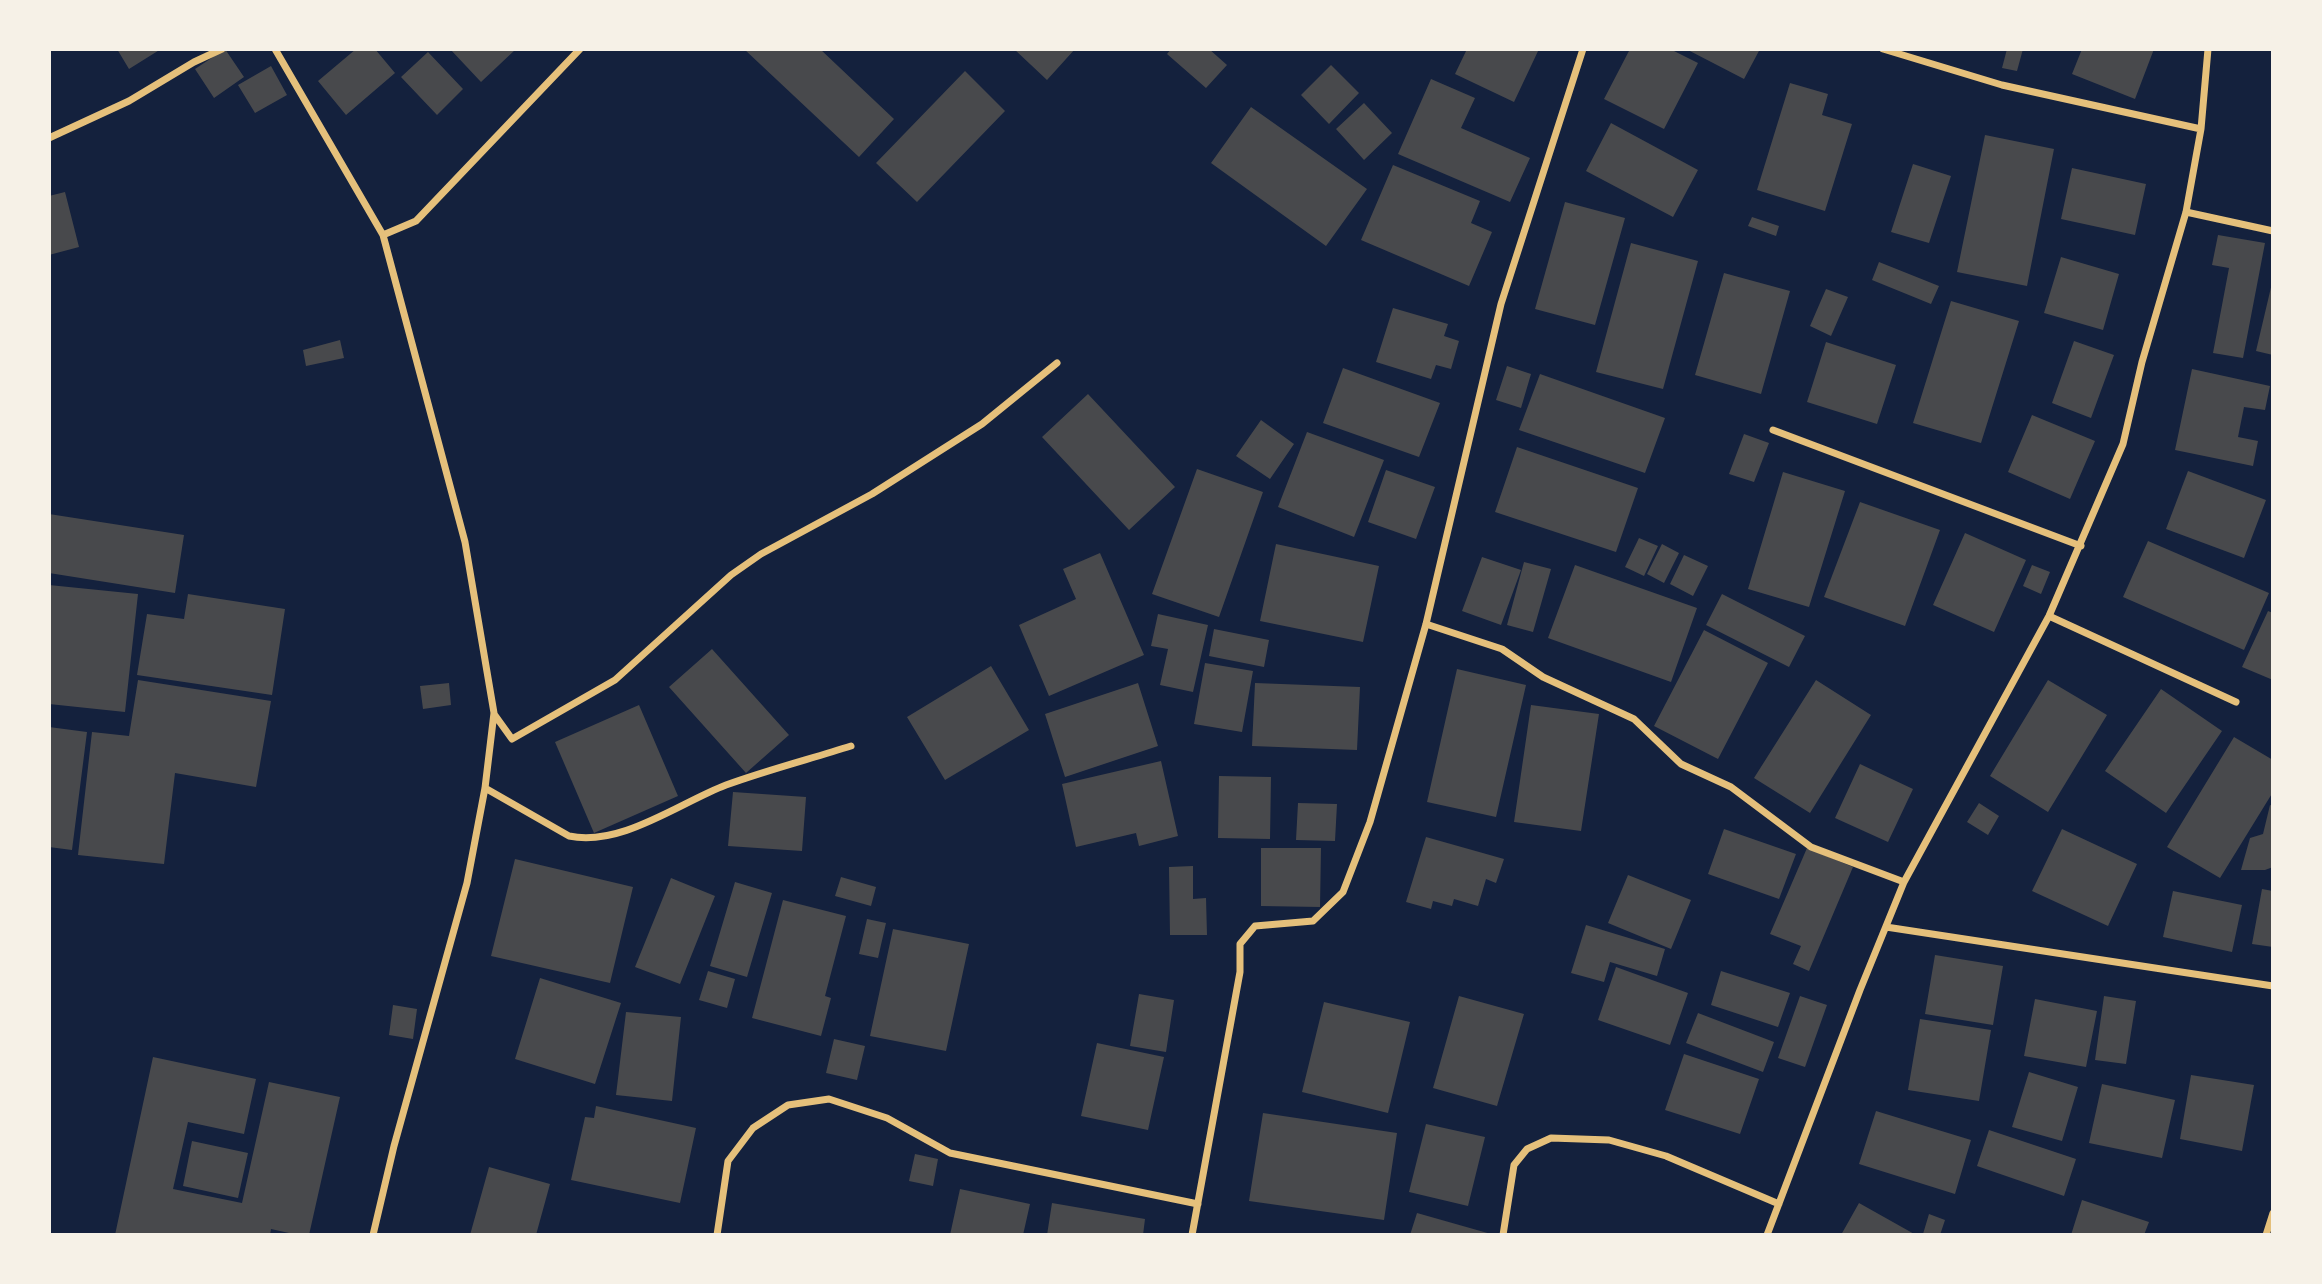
<!DOCTYPE html>
<html>
<head>
<meta charset="utf-8">
<style>
  body { margin:0 }
  #map { position:relative; width:2322px; height:1284px; overflow:hidden; background:#14213d; font-family:Mulish,sans-serif }
  canvas { display:block }
  .frame { position:absolute; inset:0; border:51px solid #f6f1e7; pointer-events:none }
</style>
</head>
<body>
<div id="map">
<canvas width="2322" height="1284"></canvas>
<div class="frame"></div>
</div>
<script>
const ctx = document.querySelector('canvas').getContext('2d');
ctx.lineJoin = 'round';
function fill(path, color) {
  ctx.fillStyle = color;
  ctx.fill(path, 'evenodd');
}
function strokePath(path, color, width, dash) {
  ctx.strokeStyle = color;
  ctx.lineWidth = width;
  ctx.lineCap = dash ? 'butt' : 'round';
  ctx.setLineDash(dash || []);
  ctx.stroke(path);
}
fill(new Path2D(`
  M117,49h44l-32,20z
  M225,49l19,28 -30,21 -19,-29z
  M356,49h19l20,24 -49,42 -28,-34z
  M450,49h66l-35,33z
  M744,49h76l74,70 -35,38z
  M1014,49h61l-28,31z
  M1171,49h38l18,16 -21,23 -39,-34z
  M1467,49h72l-25,53 -59,-28z
  M1630,49h40l28,14 -34,66 -60,-30z
  M1686,49h74l-16,30z
  M2007,49h16l-6,22 -15,-3z
  M2082,49h72l-19,50 -63,-25z
  M428,52l35,37 -26,26 -36,-38z
  M1331,65l28,28 -30,31 -28,-29z
  M271,66l16,29 -32,18 -17,-28z
  M965,71l40,40 -88,91 -41,-39z
  M1431,79l44,19 -14,30 69,30 -20,44 -112,-48z
  M1790,83l38,11 -6,21 30,9 -27,87 -68,-21z
  M1364,103l28,30 -28,27 -28,-31z
  M1251,107l116,82 -41,57 -115,-83z
  M1611,123l87,47 -25,47 -87,-46z
  M1985,135l69,14 -27,137 -70,-14z
  M1913,164l38,12 -22,67 -38,-11z
  M1393,165l87,36 -9,22 21,9 -23,54 -108,-46z
  M2072,168l74,16 -11,51 -74,-16z
  M65,192l14,55 -30,8v-59z
  M1565,202l60,16 -30,107 -60,-16z
  M1752,217l27,9 -3,10 -28,-10z
  M2218,235l47,8 -22,115 -30,-5 16,-85 -17,-3z
  M1631,243l67,18 -35,128 -67,-17z
  M2061,257l58,17 -16,56 -59,-17z
  M1879,262l60,24 -8,18 -59,-24z
  M1724,273l66,18 -29,103 -66,-19z
  M2272,283h1v72l-17,-4z
  M1826,289l22,8 -17,39 -21,-10z
  M1951,301l68,20 -38,122 -68,-20z
  M1393,308l55,16 -4,12 15,5 -8,28 -15,-4 -5,14 -55,-17z
  M340,340l4,18 -38,8 -3,-16z
  M2074,341l40,14 -23,63 -39,-15z
  M1826,342l70,23 -19,59 -70,-22z
  M1507,366l24,8 -10,34 -25,-8z
  M1343,368l97,35 -21,54 -96,-34z
  M2192,369l78,17 -5,24 -21,-3 -6,30 20,4 -5,25 -78,-16z
  M1540,374l125,44 -20,55 -126,-43z
  M1088,394l87,93 -46,43 -87,-93z
  M2032,415l63,26 -25,58 -62,-27z
  M1261,420l33,24 -24,35 -34,-23z
  M1307,432l77,28 -30,77 -76,-30z
  M1744,434l25,9 -15,39 -25,-8z
  M1517,447l121,41 -22,64 -121,-40z
  M1197,469l66,23 -44,125 -67,-23z
  M1386,470l49,17 -19,52 -48,-17z
  M2188,471l78,29 -22,58 -78,-29z
  M1783,472l62,19 -36,116 -61,-18z
  M1860,502l80,28 -35,96 -81,-29z
  M49,514l135,21 -9,58 -126,-20z
  M1965,533l61,27 -32,72 -61,-27z
  M1639,538l19,8 -14,30 -19,-9z
  M2148,541l121,52 -25,57 -121,-53z
  M1276,544l103,22 -16,76 -103,-21z
  M1662,544l17,9 -15,30 -17,-9z
  M1100,553l44,102 -95,41 -30,-71 57,-26 -13,-30z
  M1684,555l24,11 -15,30 -23,-12z
  M1482,557l39,13 -20,55 -39,-14z
  M1524,562l27,7 -18,63 -26,-7z
  M1575,565l122,43 -26,74 -123,-44z
  M2032,565l18,7 -9,22 -18,-8z
  M49,585l89,9 -13,118 -76,-8z
  M188,594l97,15 -13,86 -135,-20 10,-61 37,5z
  M1722,594l83,42 -16,31 -83,-42z
  M2268,611l5,2v67l-31,-13z
  M1158,614l50,11 -15,67 -33,-7 8,-36 -17,-3z
  M1214,629l55,11 -5,27 -55,-11z
  M1704,630l64,33 -50,96 -64,-33z
  M712,649l77,86 -43,38 -77,-86z
  M1205,663l48,8 -11,61 -48,-8z
  M991,666l38,64 -84,50 -38,-63z
  M1457,669l69,16 -30,132 -69,-15z
  M138,680l133,21 -15,86 -81,-14 -11,91 -86,-9 14,-123 37,4z
  M1816,680l55,35 -61,98 -56,-35z
  M2048,680l59,35 -59,97 -58,-36z
  M449,683l2,22 -28,4 -3,-23z
  M1138,683l20,63 -93,31 -20,-63z
  M1255,683l105,4 -3,63 -105,-4z
  M2161,689l61,42 -56,82 -61,-42z
  M639,705l39,91 -84,37 -39,-91z
  M1531,705l68,9 -18,117 -67,-9z
  M49,727l38,5 -15,118 -23,-3z
  M2234,737l39,23v32l-53,86 -53,-31z
  M1161,761l17,75 -39,10 -3,-13 -60,14 -14,-63z
  M1860,764l53,25 -25,53 -53,-24z
  M1219,776l52,1 -1,62 -52,-1z
  M733,792l73,5 -4,54 -74,-5z
  M1298,803l39,1 -2,37 -39,-1z
  M1979,803l20,13 -11,19 -21,-13z
  M2270,805l3,1v61l-8,3h-24l9,-32 13,-4z
  M1724,829l72,25 -17,45 -71,-25z
  M2062,829l75,35 -29,62 -76,-35z
  M1426,837l78,22 -8,24 -10,-4 -8,27 -24,-7 -2,7 -19,-5 -2,8 -25,-7z
  M1261,848h60l-1,59 -59,-1z
  M1807,848l46,19 -44,104 -16,-7 8,-18 -31,-12z
  M515,859l118,28 -23,96 -119,-27z
  M1193,866v33l13,-1 1,37h-37l-1,-68z
  M1628,875l63,25 -20,49 -63,-26z
  M841,877l35,10 -5,19 -36,-10z
  M671,878l44,18 -35,88 -45,-17z
  M735,882l37,11 -25,84 -37,-11z
  M2262,889l11,2v56l-21,-3z
  M2173,891l69,14 -10,47 -69,-15z
  M783,900l63,16 -21,80 6,2 -10,38 -69,-18z
  M867,919l19,4 -8,35 -19,-4z
  M1586,925l79,24 -8,27 -47,-14 -6,20 -33,-9z
  M893,929l76,15 -23,107 -76,-15z
  M1935,955l68,11 -10,59 -68,-11z
  M1616,967l72,26 -18,52 -72,-25z
  M708,971l27,8 -8,29 -28,-8z
  M1721,971l69,22 -12,34 -67,-22z
  M540,978l81,25 -26,81 -80,-25z
  M1139,994l35,6 -8,52 -36,-6z
  M1459,996l65,18 -27,92 -64,-18z
  M1800,996l27,9 -22,62 -27,-9z
  M2104,996l32,5 -10,63 -31,-4z
  M2035,999l62,12 -11,56 -62,-11z
  M1324,1002l86,20 -22,91 -86,-21z
  M393,1005l24,4 -4,30 -24,-4z
  M626,1012l55,5 -9,84 -56,-6z
  M1698,1013l76,29 -11,30 -77,-29z
  M1920,1019l71,11 -12,71 -71,-11z
  M834,1039l31,7 -8,34 -31,-7z
  M1097,1043l67,14 -16,73 -67,-14z
  M1684,1054l75,25 -19,55 -75,-24z
  M153,1057l103,22 -12,55 -56,-12 -15,67 69,14 27,-121 71,15 -31,138h-11l-27,-6 -1,6h-155z
  M2029,1072l49,15 -16,54 -50,-14z
  M2191,1075l63,10 -12,66 -62,-12z
  M2102,1084l73,16 -13,58 -73,-15z
  M596,1106l100,22 -16,75 -109,-23 14,-63 9,1z
  M1876,1111l95,29 -16,54 -96,-30z
  M1263,1113l134,20 -13,87 -135,-19z
  M1426,1124l59,13 -17,69 -59,-14z
  M1989,1130l87,29 -12,37 -87,-30z
  M192,1141l56,12 -10,45 -55,-12z
  M915,1154l23,5 -5,27 -24,-5z
  M489,1167l61,17 -14,51h-66z
  M960,1189l70,15 -7,31h-73z
  M2082,1200l67,22 -5,13h-73z
  M1052,1203l93,16 -2,16h-96z
  M1859,1203l57,32h-75z
  M1417,1213l74,21v1h-81z
  M1929,1214l16,6 -5,15 -17,-1z`), '#48494c');
strokePath(new Path2D(`
  M275,49l108,186 82,307 29,171 -9,75 -18,95 -73,263 -21,89
  M1883,49l119,36 199,44
  M49,138l80,-37 65,-39 28,-13
  M2186,212l87,19
  M383,235l33,-14 164,-172
  M1773,430l308,116
  M2049,616l187,86
  M1426,624l76,25 41,28 91,42 47,45 50,23 80,60 93,35
  M494,714l18,25 103,-59 116,-105 30,-21 111,-60 110,-70 75,-61
  M485,788l84,48c52,11 110,-33 157,-51 41,-15 84,-26 125,-39
  M1886,927l387,59
  M717,1235l11,-74 25,-33 35,-23 41,-6 58,19 63,35 248,51
  M1192,1235l48,-263v-28l15,-18 58,-5 30,-29 27,-70 56,-198 75,-320 82,-255
  M1503,1235l11,-70 13,-16 24,-11 58,2 57,16 113,48
  M1767,1235l93,-245 44,-108 145,-266 74,-172 19,-82 44,-150 15,-83 7,-80
  M2266,1235l7,-22`), '#e5c07b', 7);
</script>
</body>
</html>
